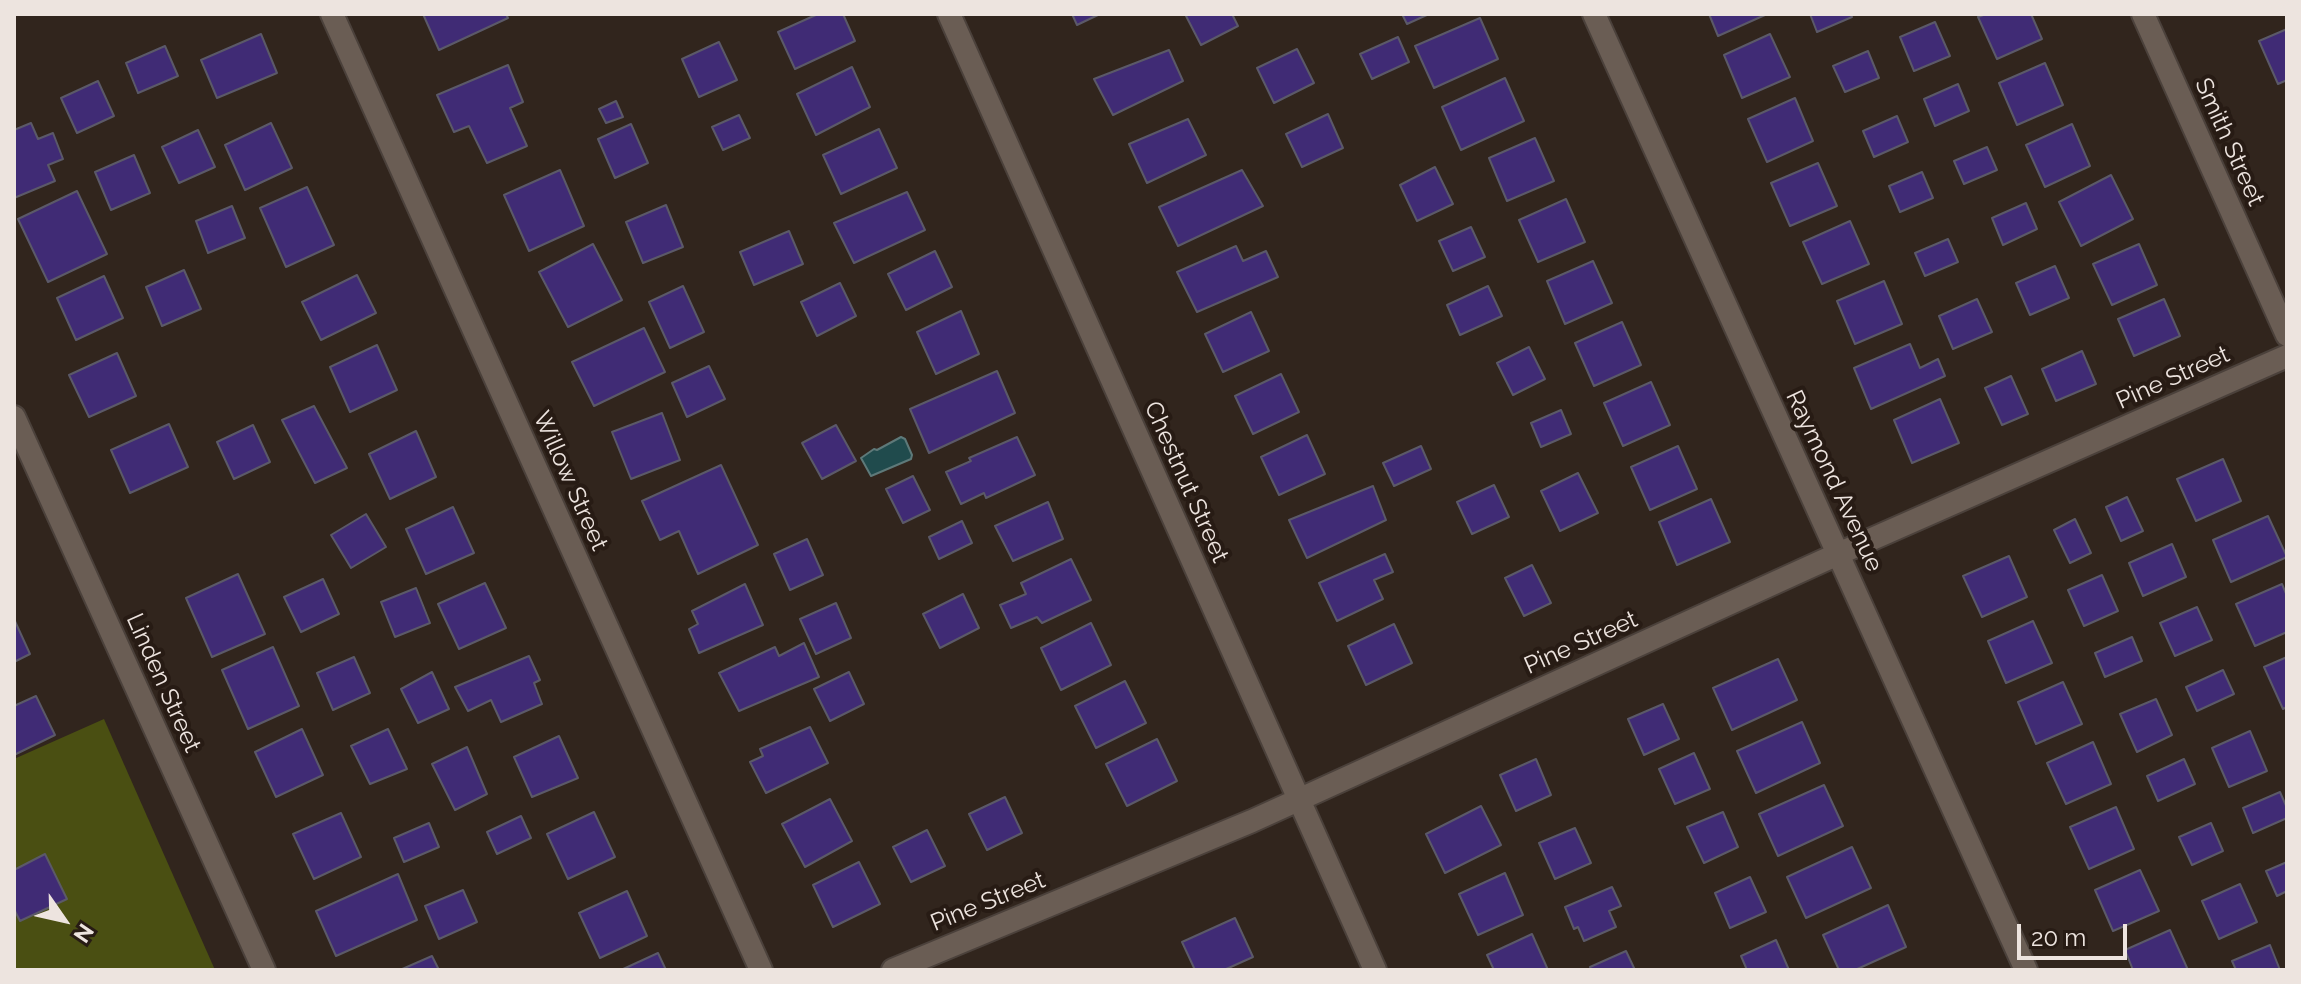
<!DOCTYPE html>
<html>
<head>
<meta charset="utf-8">
<style>
  body { margin:0 }
  #map { position:relative; width:2301px; height:984px; overflow:hidden; background:#31251d; font-family:Raleway,sans-serif }
  canvas { display:block }
  .frame { position:absolute; inset:0; border:16px solid #ede4df; pointer-events:none }
  .north { position:absolute; left:24px; top:880px; width:80px; height:80px; -webkit-text-stroke:6px #271b14; paint-order:stroke; rotate:124deg; font-size:22px; font-weight:700; line-height:32px; text-align:center; color:#ede4df }
  .north::after { content:''; display:block; margin:auto; width:28px; height:36px; background:#ede4df; clip-path:polygon(50% 0,100% 100%,50% 72%,0 100%) }
  .scale { position:absolute; left:2017px; top:924px; width:110px; height:36px; box-sizing:border-box; border:4px solid #ede4df; border-top:0; padding-left:10px; font-size:24px; line-height:28px; white-space:nowrap; color:#ede4df; -webkit-text-stroke:6px #271b14; paint-order:stroke }
</style>
</head>
<body>
<div id="map">
<canvas width="2301" height="984"></canvas>
<div class="frame"></div>
<div class="north">N</div>
<div class="scale">20 m</div>
</div>
<script>
const ctx = document.querySelector('canvas').getContext('2d');
ctx.lineJoin = 'round';
function fill(path, color) {
  ctx.fillStyle = color;
  ctx.fill(path, 'evenodd');
}
function strokePath(path, color, width, dash) {
  ctx.strokeStyle = color;
  ctx.lineWidth = width;
  ctx.lineCap = dash ? 'butt' : 'round';
  ctx.setLineDash(dash || []);
  ctx.stroke(path);
}
function drawText(font, color, halo, rows, align = 'center') {
  ctx.font = font + ' Raleway,sans-serif';
  ctx.lineWidth = 8;
  ctx.setLineDash([]);
  ctx.textBaseline = 'middle';
  ctx.strokeStyle = halo;
  ctx.fillStyle = color;
  for (const [text, x, y, turn = 0] of rows) {
    ctx.save();
    ctx.translate(x, y);
    ctx.rotate((+turn || 0) * Math.PI / 180);
    ctx.textAlign = isNaN(turn) ? turn : align;
    if (halo) ctx.strokeText(text, 0, 0);
    ctx.fillText(text, 0, 0);
    ctx.restore();
  }
}
fill(new Path2D(`
  M104,719l111,251h-201v-211z`), '#4a4f12');
const water = new Path2D(`
  M901,437l4,2 7,16 -1,4 -40,17 -10,-18 13,-9 3,1z`);
fill(water, '#204b4d');
strokePath(water, '#5e7979', 2);
const building = new Path2D(`
  M423,14h83l2,4 -69,32z
  M818,14h25l12,27 -60,28 -17,-37z
  M1072,14h28l-23,11z
  M1185,14h47l6,12 -37,19z
  M1402,14h27l-22,10z
  M1709,14h55l1,1 -47,21z
  M1810,14h41l1,3 -35,15z
  M1986,14h45l11,25 -45,20 -19,-42z
  M1480,18l18,41 -64,29 -19,-42z
  M1935,22l15,34 -36,15 -14,-34z
  M2287,29v51l-9,4 -19,-43z
  M261,34l16,39 -60,25 -16,-38z
  M1770,34l20,43 -48,21 -18,-43z
  M1398,37l11,25 -37,17 -12,-25z
  M719,42l18,38 -38,17 -17,-38z
  M165,46l13,30 -40,17 -12,-30z
  M1297,49l17,34 -40,20 -17,-35z
  M1169,50l14,31 -70,34 -19,-36z
  M1868,51l11,27 -34,14 -12,-26z
  M2045,63l18,42 -46,20 -18,-42z
  M508,65l15,37 -13,6 17,38 -40,17 -18,-37 -15,6 -17,-37z
  M852,67l18,40 -54,28 -19,-41z
  M1505,78l19,43 -63,29 -19,-43z
  M98,81l16,35 -37,17 -16,-35z
  M1958,84l11,27 -34,15 -11,-27z
  M1795,98l18,43 -46,21 -19,-43z
  M616,101l7,16 -17,6 -7,-14z
  M1328,114l15,34 -41,19 -16,-33z
  M739,115l11,23 -27,12 -11,-23z
  M1897,116l11,26 -34,15 -11,-26z
  M1188,119l18,36 -59,28 -18,-39z
  M31,123l7,16 15,-6 10,26 -15,6 7,16 -41,17v-68z
  M271,123l21,45 -47,22 -20,-45z
  M631,124l17,39 -33,15 -17,-39z
  M2072,124l18,42 -45,21 -19,-42z
  M879,129l18,39 -56,26 -18,-39z
  M198,130l17,37 -36,16 -17,-36z
  M1535,138l19,43 -47,20 -18,-43z
  M1987,147l10,23 -33,14 -10,-23z
  M134,155l16,38 -39,17 -16,-38z
  M1818,163l19,43 -47,20 -19,-43z
  M1435,167l18,37 -36,17 -17,-36z
  M560,170l24,56 -55,25 -25,-56z
  M1242,170l21,36 -85,40 -19,-39z
  M1922,172l11,26 -33,14 -11,-26z
  M2111,175l22,44 -52,27 -22,-44z
  M307,187l27,58 -48,22 -26,-59z
  M77,191l30,63 -59,28 -30,-63z
  M907,192l18,38 -71,33 -20,-40z
  M1566,199l19,43 -47,20 -19,-42z
  M2026,203l11,26 -34,16 -11,-27z
  M666,205l17,42 -40,16 -17,-41z
  M232,206l13,32 -37,15 -12,-32z
  M1850,221l19,43 -47,20 -19,-42z
  M1471,227l14,30 -32,14 -14,-30z
  M789,231l14,33 -49,21 -14,-33z
  M1948,239l10,23 -33,14 -10,-23z
  M593,244l29,56 -54,27 -29,-55z
  M2139,244l18,41 -45,20 -19,-41z
  M1236,246l7,15 23,-10 12,26 -81,35 -20,-40z
  M935,251l17,36 -46,23 -18,-36z
  M1593,261l19,42 -47,21 -18,-43z
  M2055,266l14,32 -39,17 -14,-32z
  M184,270l17,39 -39,17 -16,-39z
  M357,275l19,38 -55,27 -19,-38z
  M104,276l19,42 -47,22 -19,-42z
  M1884,281l18,43 -47,20 -18,-43z
  M840,283l16,33 -39,20 -16,-34z
  M683,286l21,46 -34,16 -21,-46z
  M1488,286l14,30 -42,19 -13,-30z
  M1977,299l15,33 -39,17 -14,-33z
  M2164,299l16,37 -46,20 -16,-37z
  M961,311l18,43 -43,20 -19,-42z
  M1251,312l18,39 -46,21 -18,-38z
  M1622,322l19,43 -47,21 -19,-43z
  M644,328l21,44 -71,34 -22,-44z
  M1910,344l10,24 18,-9 7,17 -74,33 -17,-41z
  M377,345l20,45 -47,22 -20,-45z
  M1529,347l16,32 -32,16 -16,-32z
  M2082,351l14,33 -40,17 -14,-32z
  M117,353l19,43 -47,21 -20,-42z
  M709,366l16,33 -38,18 -15,-34z
  M997,371l18,42 -86,40 -19,-44z
  M1281,374l18,38 -46,22 -18,-38z
  M2011,376l17,38 -26,11 -17,-37z
  M1651,382l19,43 -47,21 -19,-43z
  M1940,399l19,44 -47,20 -18,-43z
  M314,406l33,62 -32,15 -33,-63z
  M1561,410l10,24 -30,13 -10,-24z
  M662,413l18,47 -49,19 -19,-47z
  M169,424l19,43 -58,26 -19,-43z
  M253,425l17,37 -36,17 -17,-37z
  M836,425l20,36 -34,18 -20,-36z
  M416,431l20,46 -46,22 -21,-45z
  M1307,435l18,39 -46,21 -18,-38z
  M1017,437l18,38 -49,23 -2,-5 -23,11 -15,-32 25,-11 -2,-3z
  M1421,446l10,23 -37,17 -11,-23z
  M1678,446l19,43 -47,21 -19,-43z
  M2223,459l18,42 -45,20 -19,-42z
  M721,465l37,80 -60,29 -19,-43 -19,9 -18,-39z
  M1578,473l20,40 -38,18 -19,-40z
  M913,476l17,34 -27,13 -17,-34z
  M1494,485l15,32 -37,17 -15,-32z
  M1373,486l13,34 -79,38 -18,-38z
  M2127,497l16,34 -22,10 -15,-34z
  M1711,499l19,43 -53,23 -18,-43z
  M1048,502l15,37 -50,22 -18,-35z
  M453,507l21,46 -48,21 -20,-45z
  M366,514l20,33 -35,21 -20,-33z
  M2268,516l19,41 -56,25 -18,-42z
  M2075,519l16,34 -21,10 -16,-33z
  M962,521l10,22 -33,16 -10,-22z
  M807,539l16,36 -33,15 -16,-36z
  M2172,544l14,33 -43,19 -14,-33z
  M1385,554l8,18 -19,8 9,19 -46,22 -18,-38z
  M2009,556l18,41 -45,20 -19,-41z
  M1071,559l20,41 -49,23 -5,-6 -26,11 -11,-23 26,-11 -5,-11z
  M1532,565l19,38 -27,13 -19,-38z
  M238,574l27,60 -53,23 -26,-59z
  M2102,575l16,36 -34,15 -16,-36z
  M323,579l16,35 -38,18 -17,-35z
  M485,583l21,45 -47,21 -21,-45z
  M745,584l18,41 -64,28 -10,-24 9,-5 -6,-13z
  M2282,584l5,12v36l-32,14 -19,-42z
  M416,588l14,35 -35,14 -14,-35z
  M963,594l16,34 -39,20 -17,-34z
  M836,603l15,35 -35,16 -16,-35z
  M2197,607l15,33 -37,16 -15,-33z
  M14,619l16,35 -16,8z
  M2033,621l19,42 -46,20 -18,-42z
  M1091,623l20,42 -50,25 -20,-42z
  M1394,624l18,39 -46,22 -18,-39z
  M2132,637l10,24 -37,16 -10,-24z
  M804,643l15,34 -80,34 -20,-38 56,-26 4,9z
  M273,647l26,59 -51,23 -26,-59z
  M529,656l11,24 -6,3 8,21 -41,18 -10,-22 -23,11 -13,-24z
  M354,657l16,36 -37,17 -16,-37z
  M2287,657v50l-4,2 -19,-42z
  M1778,659l19,41 -65,30 -19,-42z
  M2223,670l11,24 -37,17 -11,-24z
  M432,672l17,37 -31,14 -17,-34z
  M849,672l15,32 -34,17 -16,-32z
  M1125,681l21,42 -50,25 -21,-42z
  M2063,682l19,42 -46,20 -18,-42z
  M36,696l19,39 -41,20v-49z
  M2156,699l16,36 -35,17 -17,-38z
  M1663,704l16,35 -35,16 -16,-36z
  M1802,722l18,41 -64,30 -19,-42z
  M810,727l18,36 -62,30 -16,-31 13,-6 -3,-7z
  M302,729l21,46 -47,22 -21,-45z
  M388,729l19,40 -37,15 -19,-38z
  M2250,731l17,40 -38,16 -17,-39z
  M559,736l19,42 -46,19 -18,-40z
  M1157,739l20,42 -50,25 -21,-42z
  M2093,742l18,42 -45,20 -19,-41z
  M467,747l20,47 -32,16 -23,-46z
  M1694,753l16,36 -35,15 -16,-35z
  M1536,759l15,36 -35,16 -16,-36z
  M2184,759l11,25 -37,17 -11,-25z
  M1824,785l19,41 -65,30 -19,-42z
  M2280,792l7,16v10l-34,15 -10,-25z
  M1005,797l17,36 -35,17 -18,-36z
  M830,799l22,42 -47,26 -23,-43z
  M1481,806l20,39 -56,28 -19,-39z
  M2116,807l18,42 -45,20 -19,-42z
  M594,812l21,45 -47,22 -21,-45z
  M1723,812l15,35 -34,16 -17,-36z
  M341,813l20,44 -47,22 -21,-45z
  M521,816l10,22 -34,16 -10,-22z
  M429,823l10,24 -35,15 -10,-24z
  M2211,823l12,28 -31,14 -13,-28z
  M1575,828l16,35 -36,16 -16,-36z
  M927,830l18,36 -34,16 -18,-35z
  M1852,847l19,41 -65,30 -19,-41z
  M45,854l22,45 -47,22 -6,-12v-39z
  M859,862l21,42 -47,23 -20,-42z
  M2287,862v29l-10,5 -11,-25z
  M2140,870l19,41 -46,20 -18,-41z
  M1505,873l18,42 -45,20 -19,-41z
  M398,874l19,46 -81,36 -20,-45z
  M1750,877l16,35 -36,16 -15,-35z
  M2240,884l17,38 -38,17 -17,-38z
  M1612,887l9,19 -12,5 7,16 -32,14 -6,-14 -4,2 -9,-22z
  M463,890l14,32 -38,17 -14,-33z
  M627,891l20,45 -47,22 -21,-45z
  M1888,905l18,42 -51,23h-16l-16,-35z
  M1235,918l18,39 -29,13h-29l-13,-28z
  M2170,930l18,40h-55l-8,-20z
  M1532,934l16,36h-54l-7,-15z
  M1776,940l13,30h-42l-6,-14z
  M2270,945l10,25h-44l-4,-9z
  M1626,951l9,19h-44l-1,-3z
  M658,953l8,17h-45z
  M432,956l7,14h-39z`);
fill(building, '#402b75');
strokePath(building, '#5b5968', 2);
const minor = new Path2D(`
  M332,14l429,956
  M949,14l426,956
  M1594,14l432,956
  M2143,14l144,321
  M14,417l250,553
  M893,970l359,-149 586,-267 449,-198`);
strokePath(minor, '#4b413b', 26);
strokePath(minor, '#6a5d54', 22);
drawText('24px', '#ede4df', '#271b14', [
  ["Smith Street",2229,142,66],
  ["Pine Street",2173,378,-24],
  ["Willow Street",570,481,66],
  ["Raymond Avenue",1834,481,65],
  ["Chestnut Street",1186,482,66],
  ["Pine Street",1581,643,-24],
  ["Linden Street",163,683,66],
  ["Pine Street",988,902,-22]
]);
</script>
</body>
</html>
